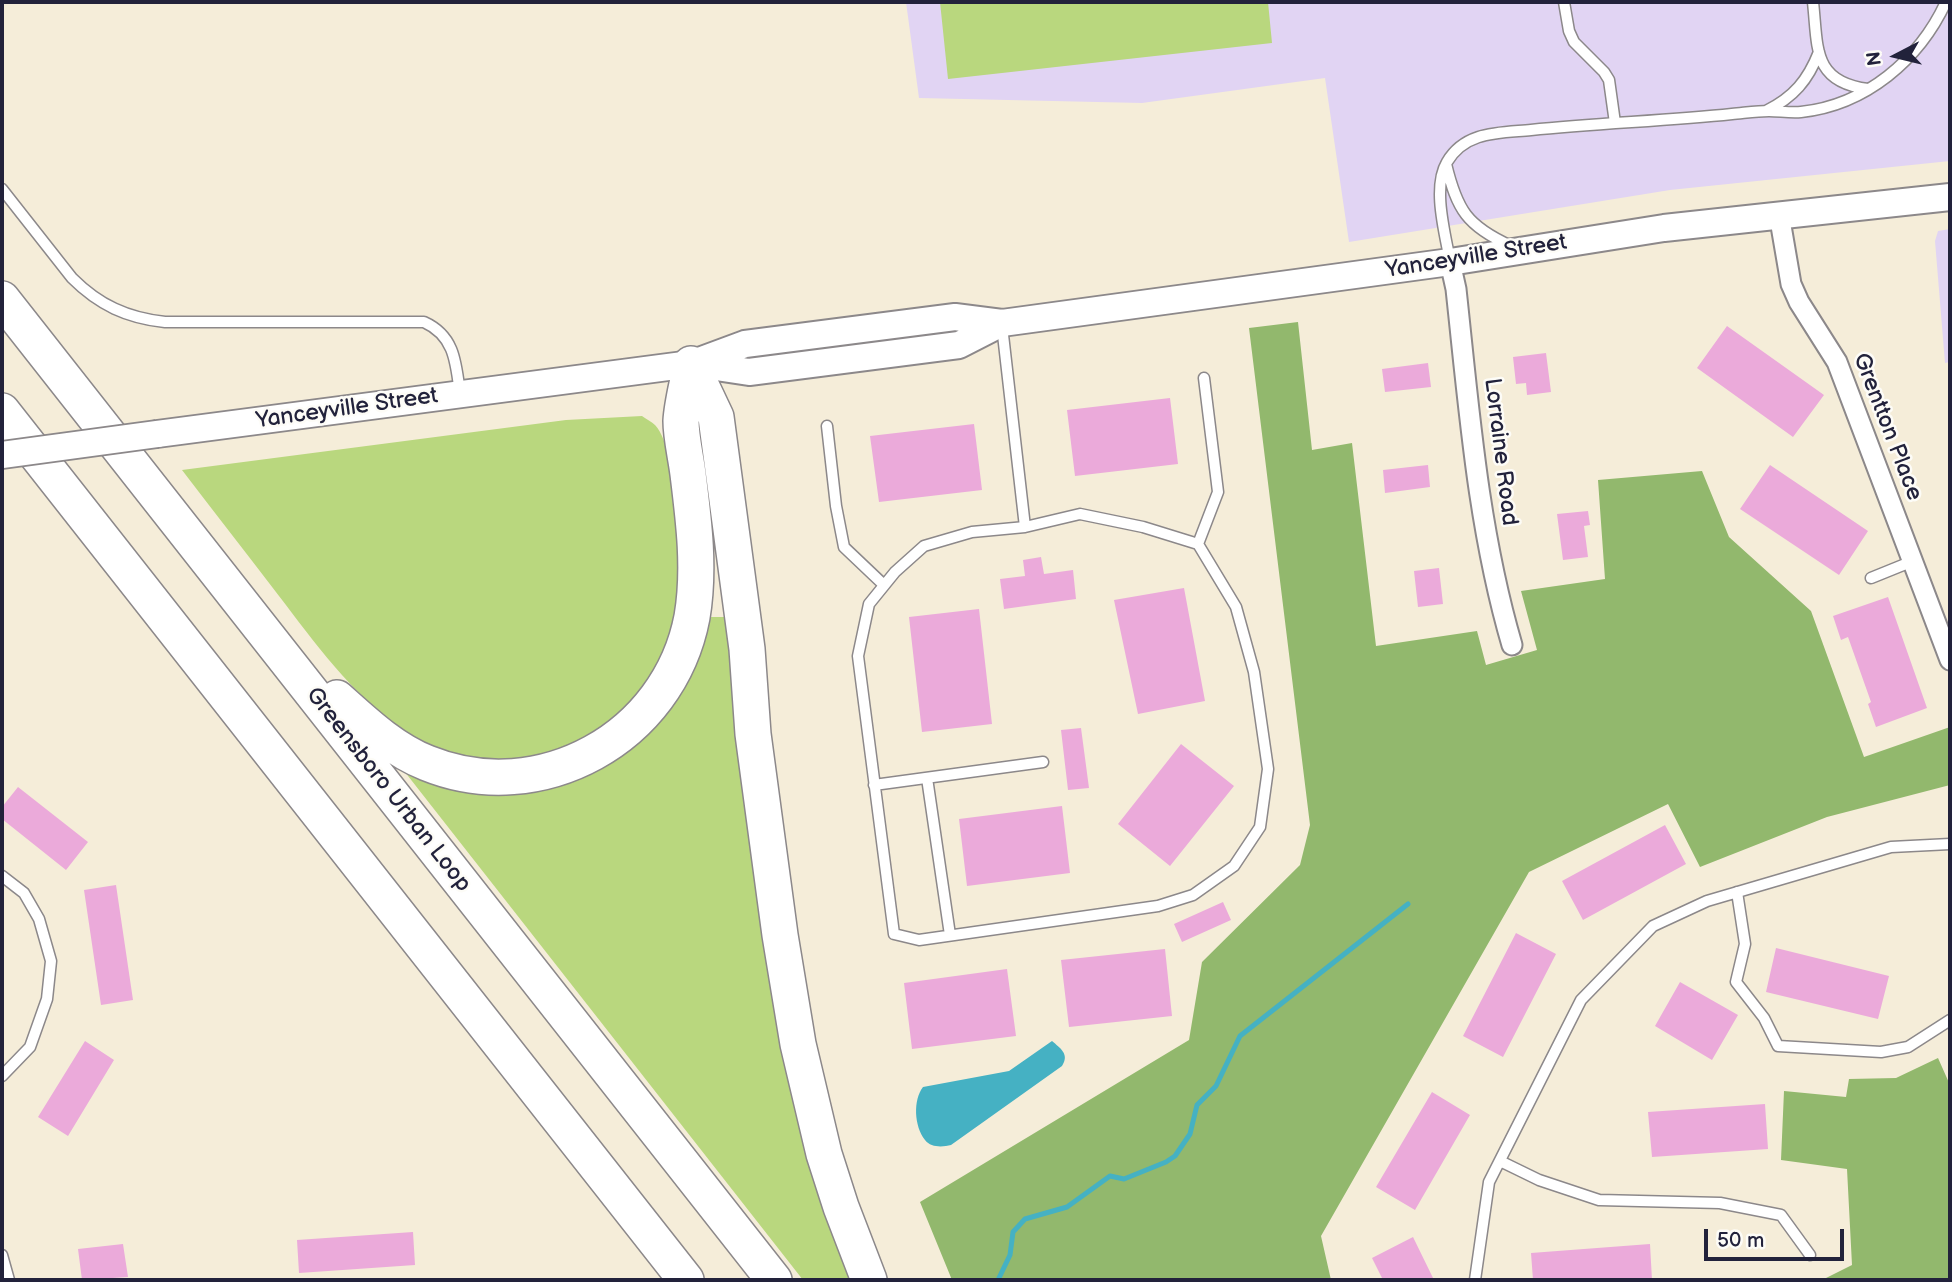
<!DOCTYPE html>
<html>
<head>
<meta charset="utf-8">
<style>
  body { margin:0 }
  #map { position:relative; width:1952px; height:1282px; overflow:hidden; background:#f5edd9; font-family:"Balsamiq Sans",sans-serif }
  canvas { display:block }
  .frame { position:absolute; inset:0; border:4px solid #22223b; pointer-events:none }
  .north { position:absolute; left:1861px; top:21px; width:70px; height:70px; -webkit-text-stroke:5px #fdfcf7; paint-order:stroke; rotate:263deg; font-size:19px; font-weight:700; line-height:28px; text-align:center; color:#22223b }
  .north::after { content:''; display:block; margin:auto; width:24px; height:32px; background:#22223b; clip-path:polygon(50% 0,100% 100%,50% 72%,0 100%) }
  .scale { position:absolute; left:1704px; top:1229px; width:140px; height:32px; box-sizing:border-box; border:4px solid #22223b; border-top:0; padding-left:9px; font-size:21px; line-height:24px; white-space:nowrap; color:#22223b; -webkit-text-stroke:5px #fdfcf7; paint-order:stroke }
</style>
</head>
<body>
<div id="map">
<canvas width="1952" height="1282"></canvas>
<div class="frame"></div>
<div class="north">N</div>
<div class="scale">50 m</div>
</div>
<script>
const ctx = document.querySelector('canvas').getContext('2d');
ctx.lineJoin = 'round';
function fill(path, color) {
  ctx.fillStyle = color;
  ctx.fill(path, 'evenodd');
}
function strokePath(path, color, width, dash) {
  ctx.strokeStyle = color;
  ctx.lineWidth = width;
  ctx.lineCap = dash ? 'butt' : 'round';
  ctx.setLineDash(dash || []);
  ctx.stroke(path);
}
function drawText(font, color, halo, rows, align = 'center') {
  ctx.font = font + ' "Balsamiq Sans",sans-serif';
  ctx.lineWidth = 5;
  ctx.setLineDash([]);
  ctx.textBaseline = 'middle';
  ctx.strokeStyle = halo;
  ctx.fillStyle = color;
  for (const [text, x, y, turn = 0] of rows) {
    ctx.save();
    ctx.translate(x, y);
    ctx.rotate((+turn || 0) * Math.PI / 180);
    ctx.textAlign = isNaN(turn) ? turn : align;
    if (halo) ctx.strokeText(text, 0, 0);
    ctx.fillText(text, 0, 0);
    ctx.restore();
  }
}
fill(new Path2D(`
  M906,2h1044v159l-280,29 -321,52 -24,-164 -183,25 -223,-5z
  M1950,229v133l-5,1 -10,-122 3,-10z`), '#e1d4f3');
fill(new Path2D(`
  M940,2h328l4,41 -324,36z
  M642,416c4,3 10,6 13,9 14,15 16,51 20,71 20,114 -12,235 -141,261 -37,7 -73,4 -108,-11 -9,-4 -18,-12 -26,-18 -49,-35 -85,-85 -121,-132 -32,-42 -65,-84 -97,-126l384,-50z
  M702,617h23l43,341 87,322h-52l-402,-513 189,3z`), '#b9d77e');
fill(new Path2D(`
  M1298,322l14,128 40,-7 24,203 101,-15 9,34 51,-15 -16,-59 84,-12 -7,-99 104,-9 27,66 82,74 53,146 86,-30v58l-123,32 -127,50 -32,-63 -139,68 -208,364 10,44h-379l-32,-78 269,-162 13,-78 98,-97 10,-40 -61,-497z
  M1938,1058l12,27v195h-128l30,-15 -5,-96 -66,-9 3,-69 62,6 3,-18 47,-1z`), '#92b86d');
fill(new Path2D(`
  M1052,1041c8,7 18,13 10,25l-111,79c-8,2 -20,3 -26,-5 -11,-14 -12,-40 -2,-53l86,-16z`), '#45b1c3');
strokePath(new Path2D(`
  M998,1280l12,-25 3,-23 12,-13 42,-12 43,-31 14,3 42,-17 9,-6 15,-22 7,-29 19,-19 24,-50 168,-132`), '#45b1c3', 5);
fill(new Path2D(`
  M1727,326l97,69 -31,42 -96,-69z
  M1546,353l5,39 -24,3 -1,-12 -10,1 -3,-27z
  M1428,363l3,24 -46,5 -3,-23z
  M1170,398l8,66 -103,12 -8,-66z
  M974,424l8,66 -103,12 -9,-66z
  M1428,465l2,22 -45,6 -2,-23z
  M1770,465l98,66 -29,44 -99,-66z
  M1588,511l2,14 -6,1 4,31 -25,3 -6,-46z
  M1041,557l3,17 29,-4 3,29 -72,10 -4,-30 25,-3 -2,-16z
  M1439,568l4,36 -25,3 -4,-36z
  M1184,588l21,113 -67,13 -24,-114z
  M1888,597l39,111 -51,19 -8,-23 3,-2 -23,-65 -7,3 -8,-24z
  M979,609l13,115 -70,8 -13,-115z
  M1081,728l8,60 -21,2 -7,-60z
  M1181,744l53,42 -64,80 -52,-42z
  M18,787l70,55 -22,28 -64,-51v-12z
  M1062,806l8,67 -103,13 -8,-67z
  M1665,825l21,39 -103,56 -21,-39z
  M116,885l17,115 -32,5 -17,-115z
  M1223,902l8,18 -49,22 -8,-18z
  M1516,933l40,21 -53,103 -40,-21z
  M1776,948l113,28 -11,43 -112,-27z
  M1165,949l7,67 -103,11 -8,-67z
  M1007,969l9,67 -104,13 -8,-66z
  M1680,982l58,33 -26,45 -57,-34z
  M85,1041l29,19 -46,76 -30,-19z
  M1432,1092l38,23 -55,95 -39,-23z
  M1765,1104l3,45 -116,8 -4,-45z
  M413,1232l2,33 -116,8 -2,-33z
  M1413,1237l21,43h-51l-11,-22z
  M123,1244l5,33 -46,3 -4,-31z
  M1650,1244l2,36h-119l-2,-27z`), '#ebaada');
const service = new Path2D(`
  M1564,2l5,29 5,11 30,30 5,8 6,43
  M1813,2c5,45 -1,80 55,87
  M1766,111c28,-14 42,-31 53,-59
  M1446,164c11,46 21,62 65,82
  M2,189l70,89c27,27 55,40 93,44h259c31,14 32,41 36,72
  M1450,261c-5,-28 -18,-74 -3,-99 18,-31 52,-29 84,-32 67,-7 134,-9 201,-16 12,-1 25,-3 37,-3 10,0 21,2 32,1 65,-7 118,-52 145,-110
  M1002,326l23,201
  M827,426l9,80 8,41 40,38
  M1080,514l63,13 55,17 38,63 18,65 14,97 -8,58 -26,39 -41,29 -35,11 -239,34 -25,-6 -36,-278 11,-52 26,-32 29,-26 48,-14 53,-5z
  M1198,544l20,-52 -14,-114
  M1871,578l42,-17
  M927,778l23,157
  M874,785l169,-23
  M2,876l22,17 15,26 12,42 -4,38 -17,48 -28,29
  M1737,892l8,52 -9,38 28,36 14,28 103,6 27,-5 42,-27
  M1500,1161l39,19 60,20 121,3 61,12 29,40
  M2,1255l7,25
  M1475,1280l14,-98 92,-182 72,-74 54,-25 184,-54 59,-3`);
const minor = new Path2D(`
  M1779,214l12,70 8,18 38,60 113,298
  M1450,262l6,27c13,120 22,240 56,356`);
const secondary = new Path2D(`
  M696,364l53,8 210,-27 43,-22
  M157,434l534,-70 54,-20 210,-27 47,6 448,-61 214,-34 286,-31`);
const motorway = new Path2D(`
  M2,299l772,981
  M691,364l25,53 31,232 6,85 27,201 18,109 26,110 17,53 28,73
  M2,411l684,869
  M337,698c28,25 55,51 90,65 113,46 242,-25 265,-146 8,-47 2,-95 -4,-143 -2,-17 -7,-36 -7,-53 1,-18 7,-39 10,-57`);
strokePath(service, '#8c888a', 13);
strokePath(minor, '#8c888a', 23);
strokePath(secondary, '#8c888a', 30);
strokePath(motorway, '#8c888a', 38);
strokePath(service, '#fff', 10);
strokePath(minor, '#fff', 19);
strokePath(secondary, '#fff', 26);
strokePath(motorway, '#fff', 35);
const secondaryBridge = new Path2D(`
  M2,455l155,-21`);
strokePath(secondaryBridge, '#8c888a', 30, []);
strokePath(secondaryBridge, '#fff', 26);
drawText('23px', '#22223b', '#fdfcf7', [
  ["Yanceyville Street",1476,257,-9],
  ["Yanceyville Street",347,409,-8],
  ["Grentton Place",1887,427,69],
  ["Lorraine Road",1500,452,83],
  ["Greensboro Urban Loop",388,790,52]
]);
</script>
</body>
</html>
